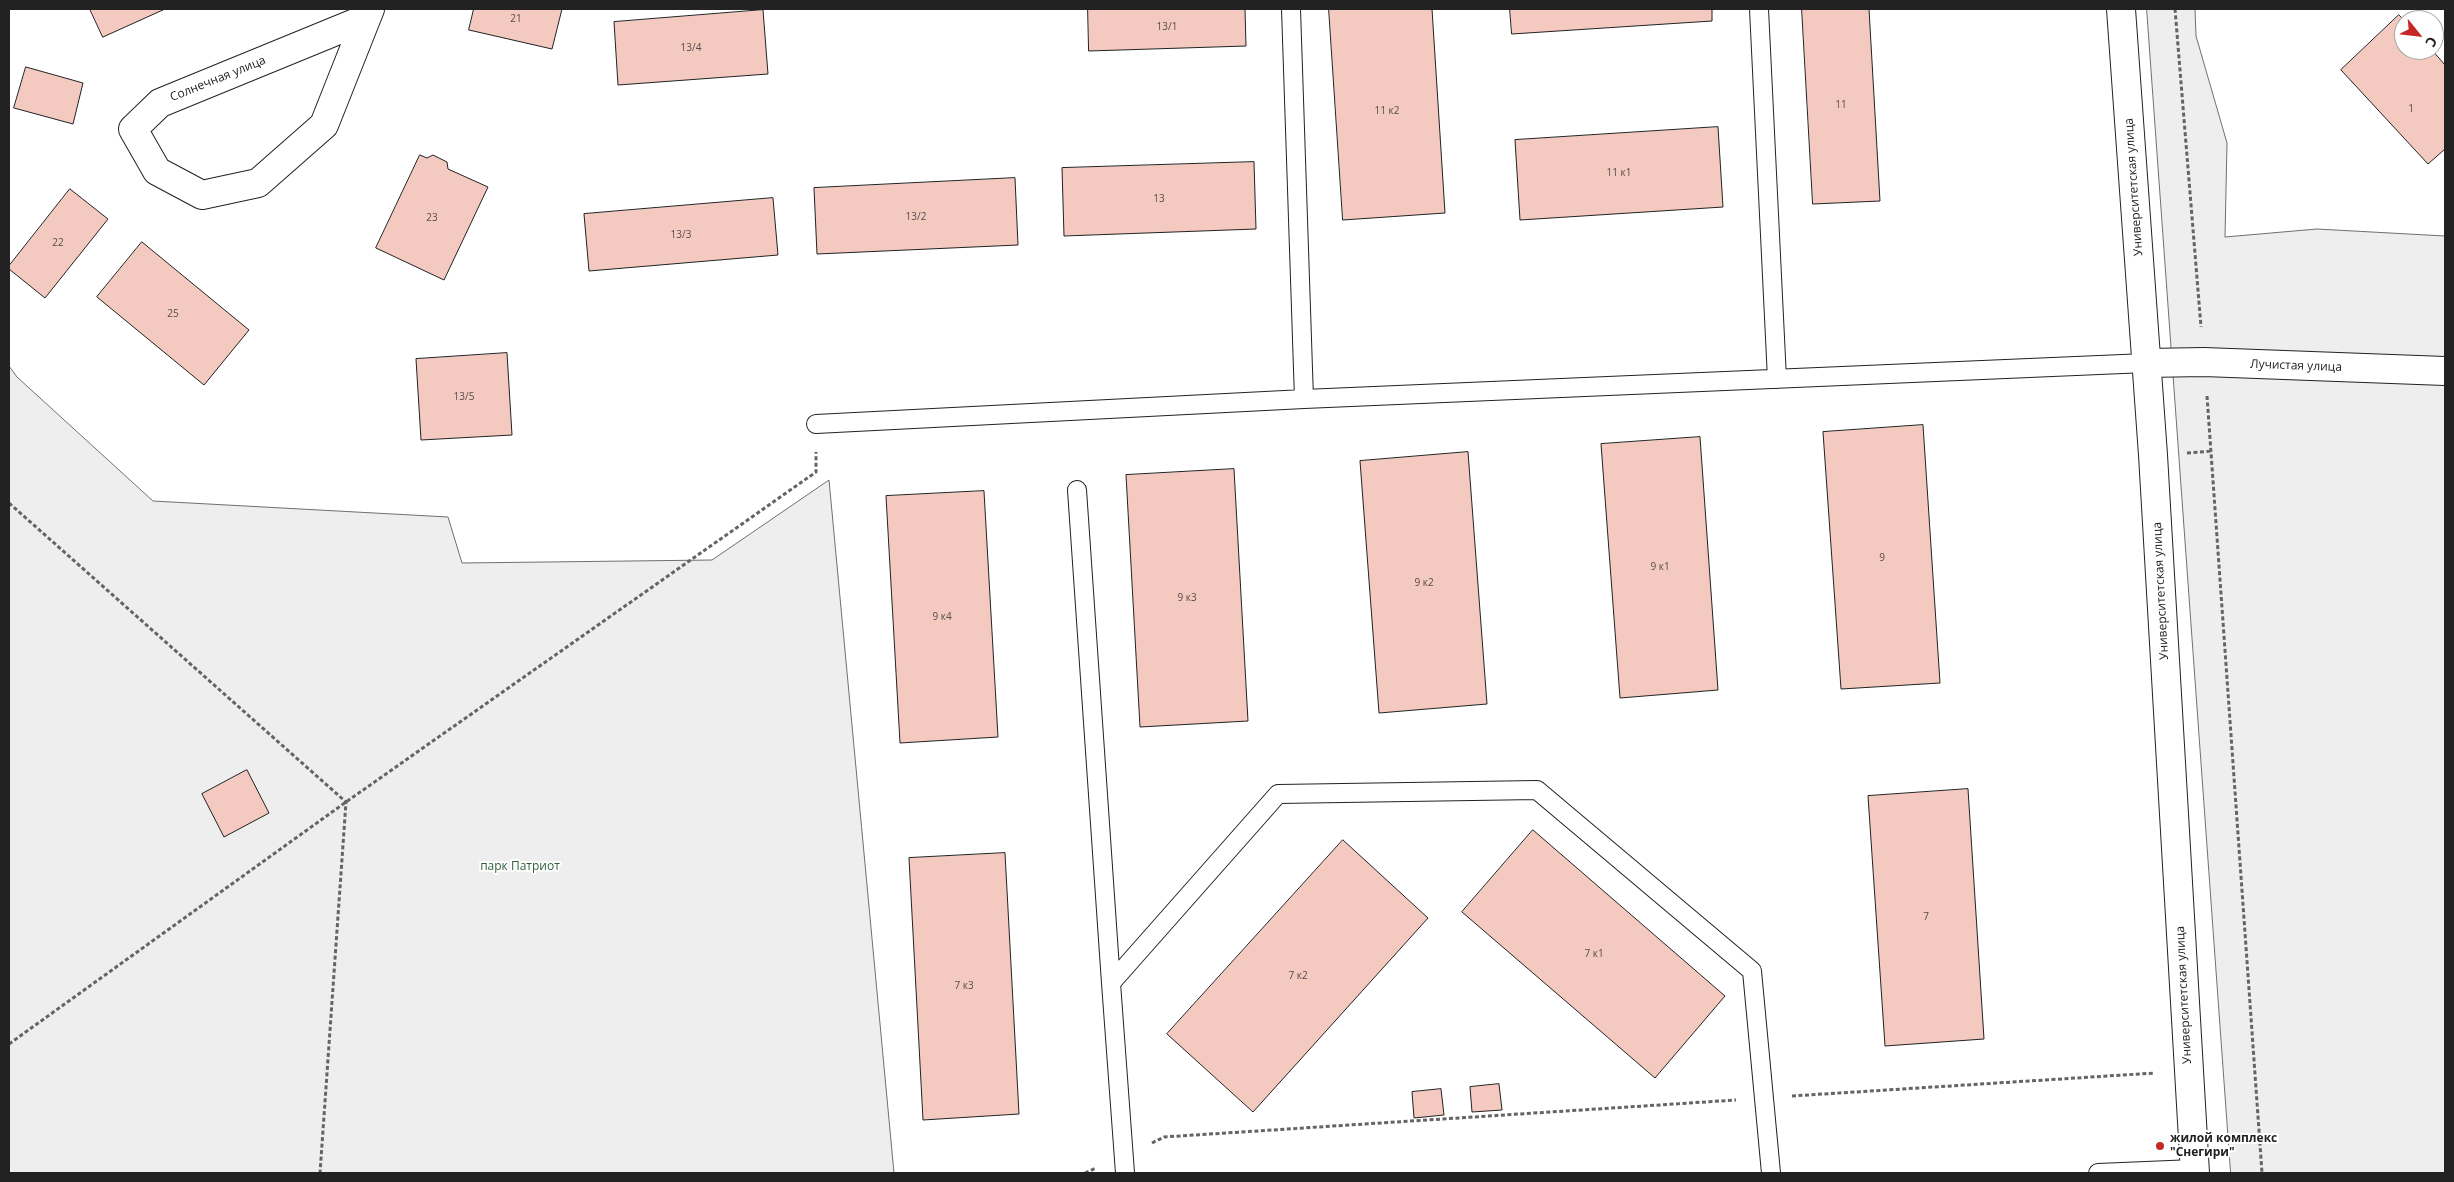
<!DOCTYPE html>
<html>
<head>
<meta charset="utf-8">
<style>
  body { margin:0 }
  #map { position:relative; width:2454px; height:1182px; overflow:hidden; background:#fff; font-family:"Open Sans",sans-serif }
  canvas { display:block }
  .frame { position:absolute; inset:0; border:10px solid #222; pointer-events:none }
  .north { position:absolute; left:2394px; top:10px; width:50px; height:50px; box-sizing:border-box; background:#fff; border:1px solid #a7a7a7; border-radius:50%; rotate:119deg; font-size:14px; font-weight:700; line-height:20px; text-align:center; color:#222 }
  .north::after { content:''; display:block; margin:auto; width:18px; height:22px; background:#c62828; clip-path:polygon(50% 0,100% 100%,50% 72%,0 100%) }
</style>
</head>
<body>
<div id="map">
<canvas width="2454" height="1182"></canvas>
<div class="frame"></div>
<div class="north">С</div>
</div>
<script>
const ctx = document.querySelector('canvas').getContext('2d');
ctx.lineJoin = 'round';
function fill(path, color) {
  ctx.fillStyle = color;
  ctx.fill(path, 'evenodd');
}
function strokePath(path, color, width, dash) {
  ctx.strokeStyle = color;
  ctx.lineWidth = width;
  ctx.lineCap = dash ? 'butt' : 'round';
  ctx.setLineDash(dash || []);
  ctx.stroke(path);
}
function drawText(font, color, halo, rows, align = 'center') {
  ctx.font = font + ' "Open Sans",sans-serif';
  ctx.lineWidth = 4;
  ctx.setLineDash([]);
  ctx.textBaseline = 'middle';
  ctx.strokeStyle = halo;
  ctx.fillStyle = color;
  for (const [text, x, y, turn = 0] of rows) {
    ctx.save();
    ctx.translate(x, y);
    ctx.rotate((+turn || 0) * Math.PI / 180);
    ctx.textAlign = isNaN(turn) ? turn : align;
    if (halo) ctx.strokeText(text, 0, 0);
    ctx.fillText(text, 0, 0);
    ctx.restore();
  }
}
const green = new Path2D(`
  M2147,9h48l1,27 31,107 -2,94 92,-8 128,7v937h-214z
  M9,366l8,11 136,124 295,16 14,46 250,-3 117,-80 65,693h-885z`);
fill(green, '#eee');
strokePath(green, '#6f6f6f', 1);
const building = new Path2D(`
  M90,9h75l-62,28z
  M474,9h88l-10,40 -83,-19z
  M1088,9h157l1,37 -157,5z
  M1329,9h103l13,204 -102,7z
  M1510,9h202v12l-200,13z
  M1802,9h67l11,192 -67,3z
  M763,10l5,64 -150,11 -4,-63z
  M2399,15l5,5v30h28l13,15v84l-17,15 -87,-94z
  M26,67l57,16 -10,41 -59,-16z
  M1718,127l5,80 -203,13 -5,-80z
  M420,155l7,3 6,-3 14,7 1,7 40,18 -44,93 -68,-32z
  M1254,162l2,67 -192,7 -2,-68z
  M1015,178l3,67 -201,9 -3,-66z
  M70,189l38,30 -63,79 -36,-29v-3z
  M773,198l5,57 -189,16 -5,-57z
  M142,242l107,88 -45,55 -107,-88z
  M507,353l5,82 -91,5 -5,-81z
  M1923,425l17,258 -99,6 -18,-257z
  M1700,437l18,253 -98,8 -19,-254z
  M1468,452l19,252 -108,9 -19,-252z
  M1234,469l14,252 -108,6 -14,-252z
  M984,491l14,246 -98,6 -14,-247z
  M247,770l22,43 -45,24 -22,-43z
  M1968,789l16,250 -99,7 -17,-250z
  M1533,830l192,166 -70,82 -193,-166z
  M1343,840l85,78 -175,194 -86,-78z
  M1005,853l14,261 -96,6 -14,-262z
  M1499,1084l3,26 -30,2 -2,-25z
  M1441,1089l3,26 -30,3 -2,-26z`);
fill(building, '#f3c9c0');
strokePath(building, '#222', 1);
const lane = new Path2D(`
  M1291,9l13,390
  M1759,9l18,370
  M816,424l488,-25 842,-36
  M1077,490l34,493
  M1125,1173l-14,-190 167,-189 259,-4 215,181 19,202
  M2098,1173l96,-4`);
const street = new Path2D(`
  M365,19l-205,84 -27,26 24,42 45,24 56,-12 66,-58 46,-116
  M2146,363l58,-1 241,9`);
const secondary = new Path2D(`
  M2121,9l32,446 42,718`);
strokePath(lane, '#222', 20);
strokePath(street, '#222', 30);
strokePath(secondary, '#222', 30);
strokePath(new Path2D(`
  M2175,9l26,318
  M2207,396l55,777
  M2187,453l25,-2
  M9,503l337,299 -26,371
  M9,1044l337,-242 470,-330v-20
  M1792,1096l363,-23
  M1152,1143l12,-6 572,-37
  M1085,1173l11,-5`), '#646464', 3, [4, 2.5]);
strokePath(lane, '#fff', 18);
strokePath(street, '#fff', 28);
strokePath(secondary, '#fff', 28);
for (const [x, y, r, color] of [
  [2160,1146,5,"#c62828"]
]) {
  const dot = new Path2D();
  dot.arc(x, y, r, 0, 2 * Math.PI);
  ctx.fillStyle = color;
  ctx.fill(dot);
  strokePath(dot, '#fff', 2);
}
drawText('10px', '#564c4a', null, [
  ["21",516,19],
  ["13/1",1167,27],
  ["13/4",691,48],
  ["11",1841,105],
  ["1",2411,109],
  ["11 к2",1387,111],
  ["11 к1",1619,173],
  ["13",1159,199],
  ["13/2",916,217],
  ["23",432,218],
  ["13/3",681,235],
  ["22",58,243],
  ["25",173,314],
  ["13/5",464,397],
  ["9",1882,558],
  ["9 к1",1660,567],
  ["9 к2",1424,583],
  ["9 к3",1187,598],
  ["9 к4",942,617],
  ["7",1926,917],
  ["7 к1",1594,954],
  ["7 к2",1298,976],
  ["7 к3",964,986]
]);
drawText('12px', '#222', '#fff', [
  ["Солнечная улица",218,79,-22],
  ["Университетская улица",2134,187,-94],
  ["Лучистая улица",2296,366,2],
  ["Университетская улица",2161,591,-93],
  ["Университетская улица",2184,995,-93]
]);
drawText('12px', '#2f5e38', '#fff', [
  ["парк Патриот",520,867]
]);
drawText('bold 12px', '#222', '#fff', [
  ["жилой комплекс",2170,1139],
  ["\"Снегири\"",2170,1153]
], 'left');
</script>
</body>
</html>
